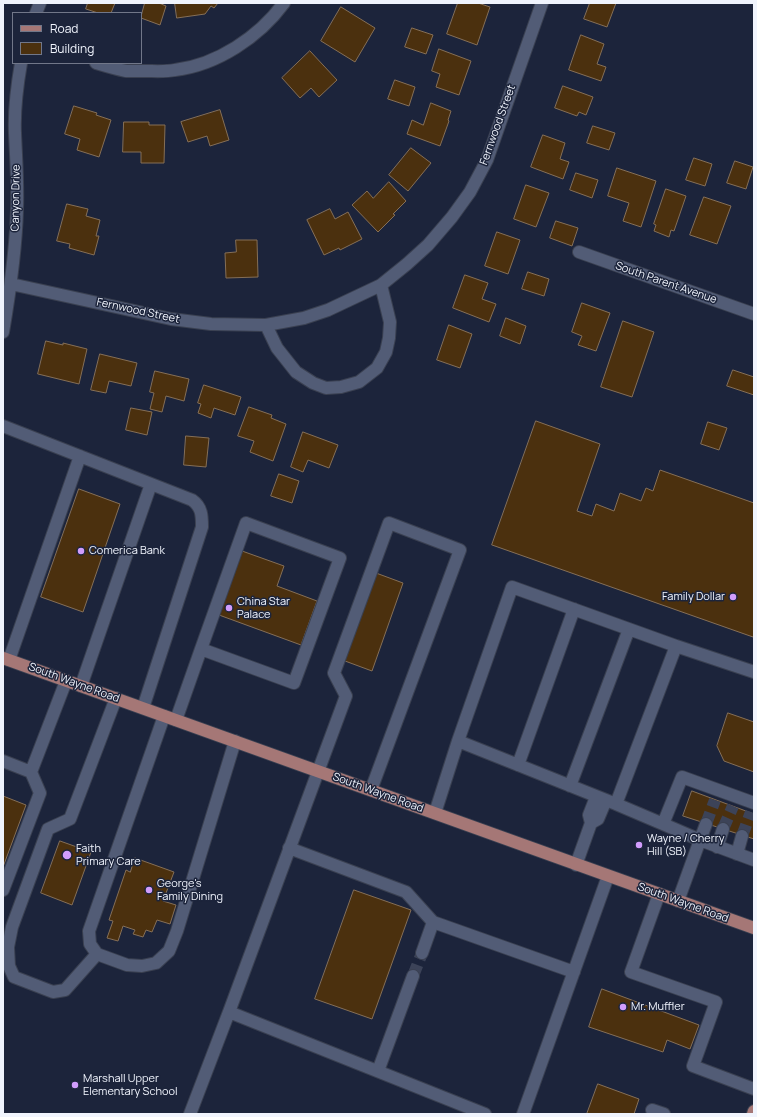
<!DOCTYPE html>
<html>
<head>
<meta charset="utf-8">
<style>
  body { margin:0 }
  #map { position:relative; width:757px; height:1117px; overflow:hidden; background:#1c243b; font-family:Manrope,sans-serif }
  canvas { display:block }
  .frame { position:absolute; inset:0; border:4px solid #f0f4fd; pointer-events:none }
  .legend { position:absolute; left:12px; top:12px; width:130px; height:52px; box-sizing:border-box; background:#1c243b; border:1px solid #717789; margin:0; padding:5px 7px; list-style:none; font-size:12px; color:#f0f4fd }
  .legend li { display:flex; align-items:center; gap:8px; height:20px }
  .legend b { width:20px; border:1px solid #717789 }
</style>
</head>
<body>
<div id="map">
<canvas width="757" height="1117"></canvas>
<div class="frame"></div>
<ul class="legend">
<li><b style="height:5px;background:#a57776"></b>Road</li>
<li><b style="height:11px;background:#4b300e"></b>Building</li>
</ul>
</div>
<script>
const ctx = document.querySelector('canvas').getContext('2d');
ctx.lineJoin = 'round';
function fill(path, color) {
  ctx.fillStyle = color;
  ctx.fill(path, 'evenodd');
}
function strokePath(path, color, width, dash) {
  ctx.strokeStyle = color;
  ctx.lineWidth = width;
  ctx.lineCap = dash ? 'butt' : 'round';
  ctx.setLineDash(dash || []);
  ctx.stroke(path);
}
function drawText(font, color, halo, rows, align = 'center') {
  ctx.font = font + ' Manrope,sans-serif';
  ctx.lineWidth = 3;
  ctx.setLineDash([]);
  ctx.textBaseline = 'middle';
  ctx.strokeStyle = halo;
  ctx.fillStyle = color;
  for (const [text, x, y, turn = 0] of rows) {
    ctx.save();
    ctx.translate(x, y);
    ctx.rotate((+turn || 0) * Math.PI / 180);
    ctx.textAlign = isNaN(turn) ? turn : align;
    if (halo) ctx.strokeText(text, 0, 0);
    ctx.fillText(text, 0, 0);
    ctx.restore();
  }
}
const building = new Path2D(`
  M88,3h28h-1l-4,10h-13l-12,-4z
  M145,3h14l7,3 -6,19 -19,-7z
  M175,3h43l-4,5 -3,-2 -6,8 -28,4z
  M458,3h20l12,4 -13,38 -30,-11z
  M590,3h26l-9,24 -23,-8z
  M341,7l34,21 -20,34 -34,-21z
  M412,28l21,7 -7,19 -21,-7z
  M581,35l23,9 -7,20 9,3 -5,14 -32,-11z
  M439,49l32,12 -12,34 -23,-8 4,-13 -8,-3z
  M310,51l27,29 -18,17 -8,-9 -11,10 -18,-20z
  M395,80l20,7 -6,19 -21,-7z
  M563,86l30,11 -7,18 -7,-3 -2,4 -22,-8z
  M431,103l20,8 -3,9 1,1 -9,25 -33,-12 5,-14 11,5z
  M74,106l23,7 -1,2 15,5 -12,37 -22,-7 3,-11 -15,-5z
  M220,110l9,30 -19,6 -3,-10 -19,6 -7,-20z
  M124,122h25v3h16l-1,38h-23v-11h-18z
  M593,126l22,7 -6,17 -22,-7z
  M543,135l22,8 -5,16 9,3 -6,17 -32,-12z
  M411,148l20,15 -23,28 -19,-16z
  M694,158l18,6 -7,22 -19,-6z
  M735,161l18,6 -7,22 -19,-6z
  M617,168l39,13 -15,46 -18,-6 6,-18 -21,-7z
  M576,173l22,7 -6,18 -22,-8z
  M389,182l17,19 -13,13 2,1 -17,17 -26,-27 15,-14 6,7z
  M526,185l23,8 -13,34 -22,-8z
  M666,189l20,7 -12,35 -3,-1 -2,7 -15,-6 2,-6 -2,-1z
  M704,197l27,9 -14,38 -27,-9z
  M67,204l21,5 -2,7 14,4 -4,16h3l-5,19 -25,-7 1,-4 -13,-3z
  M330,209l5,10 13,-7 14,27 -22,11 -1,-2 -15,7 -17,-35z
  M556,221l22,7 -6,18 -22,-8z
  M497,232l23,8 -12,34 -23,-8z
  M236,240h21l1,37 -32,1 -1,-25 11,-1z
  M528,272l21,7 -5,17 -22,-7z
  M465,275l23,8 -6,16 14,5 -7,18 -36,-14z
  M582,303l28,10 -14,38 -18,-6 4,-9 -10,-4z
  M506,318l20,8 -6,18 -20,-8z
  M623,321l31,11 -22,65 -31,-10z
  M449,325l23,9 -12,34 -23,-8z
  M46,341l17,4v-2l24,6 -8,35 -41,-10z
  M100,354l37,9 -6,23 -22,-5 -3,12 -15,-3z
  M733,370l21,7v18l-27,-9z
  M155,371l34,8 -5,22 -18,-5 -4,16 -12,-3 4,-16 -4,-1z
  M204,385l37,12 -6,18 -21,-7 -3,10 -13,-5 3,-9 -3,-1z
  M249,407l23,8 -1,3 15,6 -13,37 -23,-9 4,-11 -16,-5z
  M131,408l21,4 -5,23 -21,-5z
  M536,421l64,23 -23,67 15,5 4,-12 18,7 6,-18 21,8 5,-13 7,3 7,-21 94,33v132l-1,2 -261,-92z
  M708,422l19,6 -8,22 -18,-6z
  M303,432l35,13 -9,23 -21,-8 -5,12 -12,-5z
  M186,436l23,2 -3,29 -22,-2z
  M279,474l20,7 -7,22 -21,-7z
  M79,489l41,15 -37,108 -42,-15z
  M242,551l42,15 -7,20 40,15 -16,44 -82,-30z
  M376,573l27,10 -31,88 -27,-10z
  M728,713l26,9v50l-30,-11 -7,-15z
  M692,791l62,23v25l-71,-23z
  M3,796l23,9 -23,62z
  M60,841l31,11 -19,53 -31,-12z
  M135,858l39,14 -11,29 13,4 -6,19 -13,-4 -5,12 -6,-2 -3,7 -10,-3 2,-4 -12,-4 -5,15 -11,-3 6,-17 -4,-1 17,-50 4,2z
  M354,890l57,20 -39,109 -57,-20z
  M602,989l97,36 -9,24 -23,-9 -4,12 -74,-25z
  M598,1084l41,15 -5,15h-47z`);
fill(building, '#4b300e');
strokePath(building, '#856f57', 1);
strokePath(new Path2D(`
  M706,824l9,-24
  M723,829l10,-23
  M742,836l9,-24
  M413,976l9,-23`), '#3c4358', 12, [12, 6]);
const minor = new Path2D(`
  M36,13l4,-10
  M96,63c10,3 20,6 30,8 6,0 12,0 18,0 10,0 21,1 31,-1 42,-5 84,-33 109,-67
  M579,252l175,62
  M11,284l160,35 40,5 55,1 38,-7 24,-8 53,-25 26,-21 21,-19 24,-28 18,-25 17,-32 55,-157
  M266,325l11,23 19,24 17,11 13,5 15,-1 18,-5 18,-14 9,-16 3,-14 1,-16 -9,-37
  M3,332c7,-41 13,-82 14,-123 1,-26 -1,-51 -2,-76 -1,-23 2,-47 6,-70
  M3,426l189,74c10,7 10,16 10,27l-59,181
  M246,523l94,35 -46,125 -93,-34z
  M9,660l71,-204
  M81,686l70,-202
  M164,716l-75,215 1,13 7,10 30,11 15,1 14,-3 13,-12 8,-20 58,-190
  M176,720l25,-71
  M458,741l54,-154 164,59
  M3,761l28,11
  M518,765l56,-156
  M570,786l59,-157
  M371,790l89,-240 -71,-27 -55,150 12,23 -117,316 256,102
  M616,804l47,20
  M435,813l23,-72 158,63 60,-158 78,26
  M591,823l7,-4 8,-19
  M706,824l-6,16 -37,-16 19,-47 72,26
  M717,847l6,-18
  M289,848l117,44 27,30 141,50
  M737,854l5,-18
  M576,865l15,-42 -2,-8 7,-18
  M3,890l37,-97 -9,-21 35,-91
  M659,894l-28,78 85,30 -23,64 61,23
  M678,901l22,-61 54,20
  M422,953l11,-31
  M97,954l-32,36 -12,2 -39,-15 -5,-11 -1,-19 4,-20 36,-98 22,-10 46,-121
  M378,1071l35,-95
  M652,1110l12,4
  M190,1114l39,-102
  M523,1114l85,-238`);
const major = new Path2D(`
  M3,658l751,270
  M753,1114l1,-3`);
strokePath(minor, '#3a4051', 14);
strokePath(major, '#3a4051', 14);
strokePath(minor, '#525c76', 12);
strokePath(major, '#a57776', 12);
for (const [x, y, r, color] of [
  [81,551,4,"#d19dfd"],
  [733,597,4,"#d19dfd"],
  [229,608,4,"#d19dfd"],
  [639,845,4,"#d19dfd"],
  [67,855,5,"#d19dfd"],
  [149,890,4,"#d19dfd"],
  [623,1007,4,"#d19dfd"],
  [75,1085,4,"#d19dfd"]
]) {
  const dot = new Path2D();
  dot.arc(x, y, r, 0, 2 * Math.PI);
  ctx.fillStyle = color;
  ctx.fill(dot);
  strokePath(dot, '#1c243b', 1.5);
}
drawText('11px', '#f0f4fd', '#1c243b', [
  ["Fernwood Street",498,125,-70],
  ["Canyon Drive",16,198,-89],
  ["South Parent Avenue",666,283,19],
  ["Fernwood Street",138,311,12],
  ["South Wayne Road",74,683,20],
  ["South Wayne Road",378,793,20],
  ["South Wayne Road",683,903,20]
]);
drawText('11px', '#f0f4fd', '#1c243b', [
  ["Comerica Bank",89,551],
  ["Family Dollar",725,597,"right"],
  ["China Star",237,602],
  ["Palace",237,615],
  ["Wayne / Cherry",647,839],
  ["Hill (SB)",647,852],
  ["Faith",76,849],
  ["Primary Care",76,862],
  ["George's",157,884],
  ["Family Dining",157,897],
  ["Mr. Muffler",631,1007],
  ["Marshall Upper",83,1079],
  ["Elementary School",83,1092]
], 'left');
</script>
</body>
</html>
